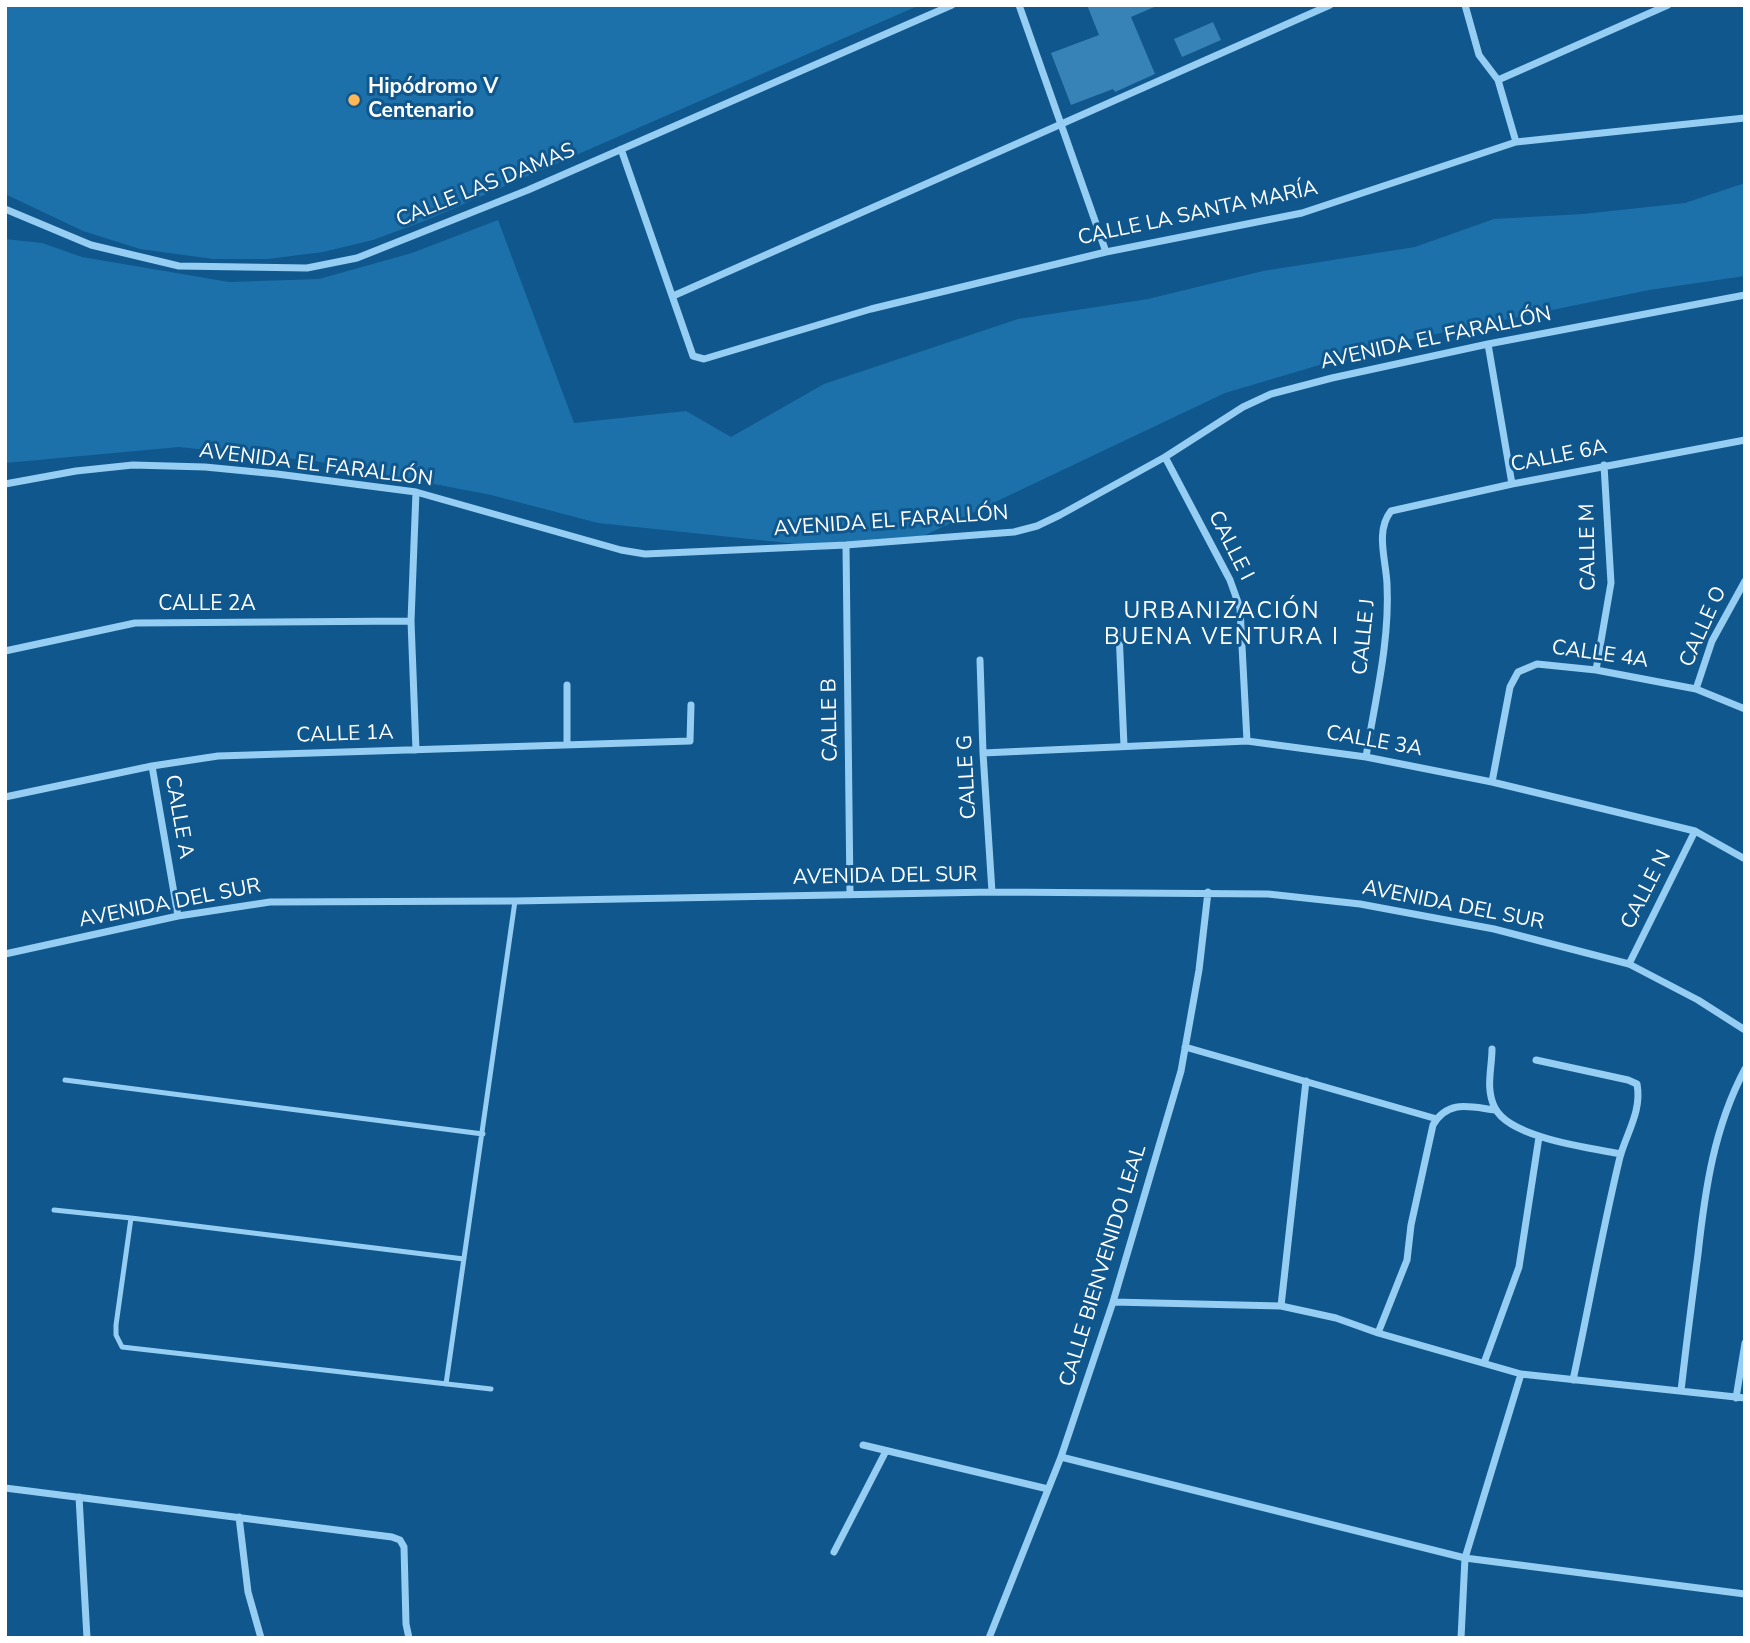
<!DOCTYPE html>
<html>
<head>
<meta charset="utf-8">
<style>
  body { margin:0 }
  #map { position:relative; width:1750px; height:1643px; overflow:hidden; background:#0f578d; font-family:"Nunito Sans",sans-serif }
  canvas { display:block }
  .frame { position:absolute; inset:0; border:7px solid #fff; pointer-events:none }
</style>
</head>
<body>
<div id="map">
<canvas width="1750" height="1643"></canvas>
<div class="frame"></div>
</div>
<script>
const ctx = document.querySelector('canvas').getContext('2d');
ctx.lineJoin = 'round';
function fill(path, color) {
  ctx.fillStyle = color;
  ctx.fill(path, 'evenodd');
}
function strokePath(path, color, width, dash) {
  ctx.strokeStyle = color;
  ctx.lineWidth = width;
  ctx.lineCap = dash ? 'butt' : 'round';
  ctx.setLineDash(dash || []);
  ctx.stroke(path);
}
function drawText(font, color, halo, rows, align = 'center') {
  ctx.font = font + ' "Nunito Sans",sans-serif';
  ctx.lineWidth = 6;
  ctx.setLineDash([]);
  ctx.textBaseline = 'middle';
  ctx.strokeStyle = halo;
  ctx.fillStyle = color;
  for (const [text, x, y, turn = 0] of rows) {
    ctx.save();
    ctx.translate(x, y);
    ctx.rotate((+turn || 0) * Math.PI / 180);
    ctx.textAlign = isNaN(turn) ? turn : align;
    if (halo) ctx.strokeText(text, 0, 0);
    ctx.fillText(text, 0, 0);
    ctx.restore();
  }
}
fill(new Path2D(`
  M5,5h915l-493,215 -54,20 -50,12 -55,7h-55l-73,-10 -57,-18 -78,-37z
  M1745,183v93l-96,14 -252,52 -172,51 -310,147 -99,6 -218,-23 -107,-28 -176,-34 -136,-14 -174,16v-224l37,4 40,14 147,25 90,-3 93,-26 86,-33 76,203 112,-12 45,26 93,-53 194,-65 130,-20 115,-28 152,-24 79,-28 89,-5 102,-11z`), '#1d71aa');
fill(new Path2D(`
  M1087,5h72l-28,12 24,57 -40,18 -2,-3 -42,16 -20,-52 48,-18z
  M1213,22l8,18 -39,17 -8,-18z`), '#3782b7');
strokePath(new Path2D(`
  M65,1080l418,54
  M54,1210l77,8 -15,107v10l6,12 369,42
  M131,1218l333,41
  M446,1384l69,-483`), '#96cdf3', 5);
strokePath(new Path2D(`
  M1019,5l87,247
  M1465,5l14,50 19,25 18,62
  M1498,80l170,-75
  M621,149l72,207 11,3 167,-50 235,-57 196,-39 214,-71 229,-24
  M5,209l86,36 88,21 128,2 50,-10 171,-68 424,-185
  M673,296l657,-291
  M1488,344l24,140
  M1165,457l65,123 10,28 7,133
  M5,484l71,-13 57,-6 72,2 72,7 139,18 205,58 24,4 201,-9 168,-13 23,-6 23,-11 105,-58 78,-50 28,-13 61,-16 156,-34 257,-49
  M416,492l-5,129 5,129
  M846,545l4,349
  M1119,632l5,114
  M5,651l130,-28 276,-2
  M980,660l3,93 9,139
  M1596,670l15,-87 -7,-118
  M567,685v60
  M1696,689l16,-48 33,-60
  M983,753l264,-12 119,16 126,25 203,49 50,28
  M1366,757c9,-57 24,-115 21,-173 -1,-24 -12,-53 4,-73l121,-27 233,-44
  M152,766l26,150
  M1492,782l18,-95 8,-15 19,-8 59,6 100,19 49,20
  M5,797l147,-31 66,-10 472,-15 1,-36
  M5,954l173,-38 92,-14 245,-1 477,-9 276,2 92,10 134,25 135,35 69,36 47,30
  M1629,964l66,-133
  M1185,1047l252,72
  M1492,1049c0,19 -7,40 3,59 15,30 95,40 126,46
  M1536,1060l92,20 9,4c5,27 -10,48 -17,73 -18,74 -31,149 -47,223
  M1113,1302l168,4 55,12 42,15 143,41 224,24
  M1281,1306l25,-225
  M1378,1333l29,-73 4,-35 22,-100c15,-26 37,-18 62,-15
  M1484,1363l35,-96 20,-130
  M1681,1391c5,-45 11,-91 17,-137 7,-64 16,-127 47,-185
  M1736,1398l9,-55
  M863,1445l185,44
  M1061,1457l404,101 280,36
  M5,1488l387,49 8,3 4,7 2,77 3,14
  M79,1497l8,141
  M239,1517l9,75 13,46
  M834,1552l52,-101
  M989,1638l72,-181 52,-155 68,-231 18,-101 9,-78
  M1461,1638l4,-80 56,-184`), '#96cdf3', 7);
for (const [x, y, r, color] of [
  [354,100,7,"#ffb758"]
]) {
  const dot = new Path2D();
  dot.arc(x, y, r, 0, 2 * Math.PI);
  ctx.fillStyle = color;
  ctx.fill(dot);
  strokePath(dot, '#0f578d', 2.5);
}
drawText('bold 21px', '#fff', '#0f578d', [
  ["Hipódromo V",368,88],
  ["Centenario",368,112]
], 'left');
drawText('21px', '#fff', '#0f578d', [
  ["CALLE LAS DAMAS",486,186,-22],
  ["CALLE LA SANTA MARÍA",1198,214,-12],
  ["AVENIDA EL FARALLÓN",1436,339,-12],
  ["CALLE 6A",1559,457,-11],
  ["AVENIDA EL FARALLÓN",316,466,7],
  ["AVENIDA EL FARALLÓN",891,522,-4],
  ["CALLE I",1230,546,63],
  ["CALLE M",1589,547,-91],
  ["CALLE 2A",207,605],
  ["CALLE O",1704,627,-66],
  ["CALLE J",1365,637,-84],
  ["CALLE 4A",1600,655,8],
  ["CALLE B",831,720,-91],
  ["CALLE 1A",345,735,-2],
  ["CALLE 3A",1374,742,10],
  ["CALLE G",968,777,-93],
  ["CALLE A",178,817,80],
  ["AVENIDA DEL SUR",885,877,-1],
  ["CALLE N",1647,890,-63],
  ["AVENIDA DEL SUR",170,904,-11],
  ["AVENIDA DEL SUR",1453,906,11],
  ["CALLE BIENVENIDO LEAL",1104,1266,-73]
]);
ctx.letterSpacing = '2px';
drawText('23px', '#fff', '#0f578d', [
  ["URBANIZACIÓN",1222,612],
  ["BUENA VENTURA I",1222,638]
]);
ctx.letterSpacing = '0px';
</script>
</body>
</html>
